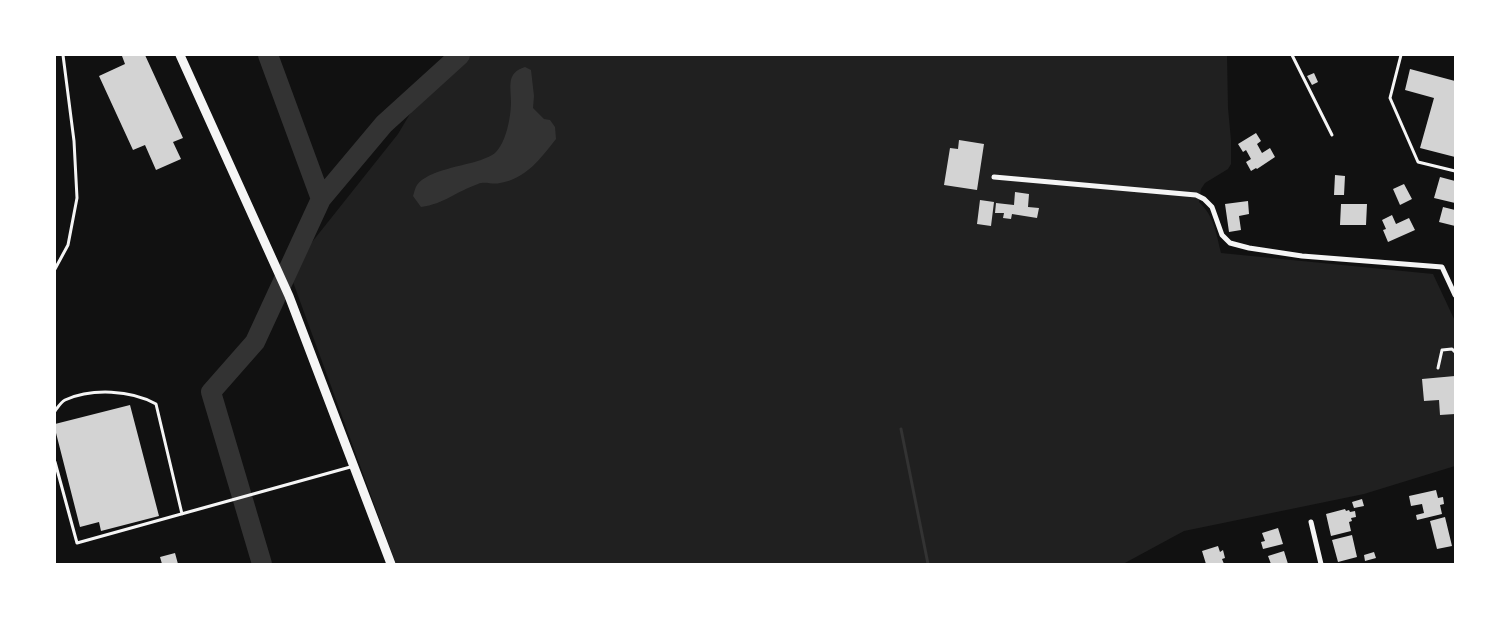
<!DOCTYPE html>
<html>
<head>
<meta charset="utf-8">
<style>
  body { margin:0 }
  #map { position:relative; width:1510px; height:619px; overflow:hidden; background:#111; font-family:"Fira Sans Condensed",sans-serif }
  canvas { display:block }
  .frame { position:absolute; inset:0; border:56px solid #fff; pointer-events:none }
</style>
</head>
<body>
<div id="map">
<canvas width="1510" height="619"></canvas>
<div class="frame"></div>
</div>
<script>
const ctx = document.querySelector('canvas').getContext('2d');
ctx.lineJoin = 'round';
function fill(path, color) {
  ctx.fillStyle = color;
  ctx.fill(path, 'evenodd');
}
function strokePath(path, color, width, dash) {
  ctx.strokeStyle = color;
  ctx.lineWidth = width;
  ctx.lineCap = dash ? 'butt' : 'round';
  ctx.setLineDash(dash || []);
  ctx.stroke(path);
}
fill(new Path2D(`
  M445,55h782l1,53 3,32v24l-3,5 -23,14 -4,6 -2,13c15,14 17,31 22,51l212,21 22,47v145l-91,28 -180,37 -61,33h-727l-107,-293 109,-137z`), '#202020');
fill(new Path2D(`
  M525,67l6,3 3,26 -1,12 11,11 6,1 5,7 1,12c-15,19 -30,40 -56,44 -7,2 -15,-2 -22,1 -21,7 -34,20 -57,23l-8,-11c1,-3 2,-8 4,-11 11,-15 47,-19 64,-25 4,-2 11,-4 14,-7 11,-10 16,-36 16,-51 0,-16 -5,-29 14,-35z`), '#333');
strokePath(new Path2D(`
  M901,429l27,135`), '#333', 3);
strokePath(new Path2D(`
  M268,55l53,144
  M262,564l-51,-172 44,-50 66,-143 63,-75 76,-69`), '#333', 20);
fill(new Path2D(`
  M123,55h22l38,83 -10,4 8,17 -25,11 -11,-25 -12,5 -34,-74 26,-12 -3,-8z
  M1410,69l45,12v76l-35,-9 14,-50 -29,-8z
  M1314,73l4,9 -6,3 -5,-9z
  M1256,133l5,8 -4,3 5,9 8,-5 5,9 -18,12 -1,-1 -5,3 -5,-9 5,-3 -5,-9 -3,2 -5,-8z
  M959,140l25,4 -7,46 -33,-5 6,-37 8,1z
  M1335,175l10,1 -1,19h-10z
  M1440,177l15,4v22l-21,-5z
  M1404,184l8,15 -12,6 -7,-16z
  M1015,192l14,2 -1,13 11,1 -2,10 -25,-4 -1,5 -8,-1 1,-5h-9l1,-10 18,2z
  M980,200l14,2 -3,24 -14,-2z
  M1248,201l1,13 -10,2 2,14 -12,2 -4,-28z
  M1341,204h26l-1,21h-26z
  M1443,207l12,3v16l-16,-4z
  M1392,215l4,9 13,-6 6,12 -27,12 -5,-12 3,-1 -4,-9z
  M1455,376v38l-15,1 -1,-15 -15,1 -2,-22z
  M130,405l29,111 -58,15 -2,-9 -19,5 -25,-98v-5z
  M1436,490l2,8 5,-1 1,7 -4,1 2,9 -25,6 -1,-5 8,-2 -2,-9 -11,2 -2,-10z
  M1362,499l2,7 -10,2 -2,-6z
  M1345,509l1,2 3,-1 1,2 5,-1 1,6 -5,1 1,3 -3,1 2,9 -20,5 -5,-22z
  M1445,517l7,29 -15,3 -7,-28z
  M1278,528l5,16 -20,5 -2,-7 4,-1 -3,-8z
  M1352,535l5,22 -19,5 -6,-22z
  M1218,546l2,6 3,-2 2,8 -3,1 2,5h-18l-4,-13z
  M1284,551l4,13h-17l-3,-8z
  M1374,552l2,6 -11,3 -1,-6z
  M175,553l3,11h-16l-2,-7z`), '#d3d3d3');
strokePath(new Path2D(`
  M1292,55l40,80
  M1401,55l-11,43 28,64 37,9
  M55,269l13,-24 9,-47 -3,-57 -11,-86
  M1438,368l4,-18 10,-1 3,3
  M55,411c3,-4 6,-9 10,-11 27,-12 66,-10 91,4l26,110
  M55,462l22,81 277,-77`), '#f5f5f5', 3);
strokePath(new Path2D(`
  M994,177l202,18 8,4 8,8 10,28 8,8 19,5 53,8 140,11 13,28
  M1311,522l10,42`), '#f5f5f5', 5);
strokePath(new Path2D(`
  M180,55l109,241 102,268`), '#f5f5f5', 9);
</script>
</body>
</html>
